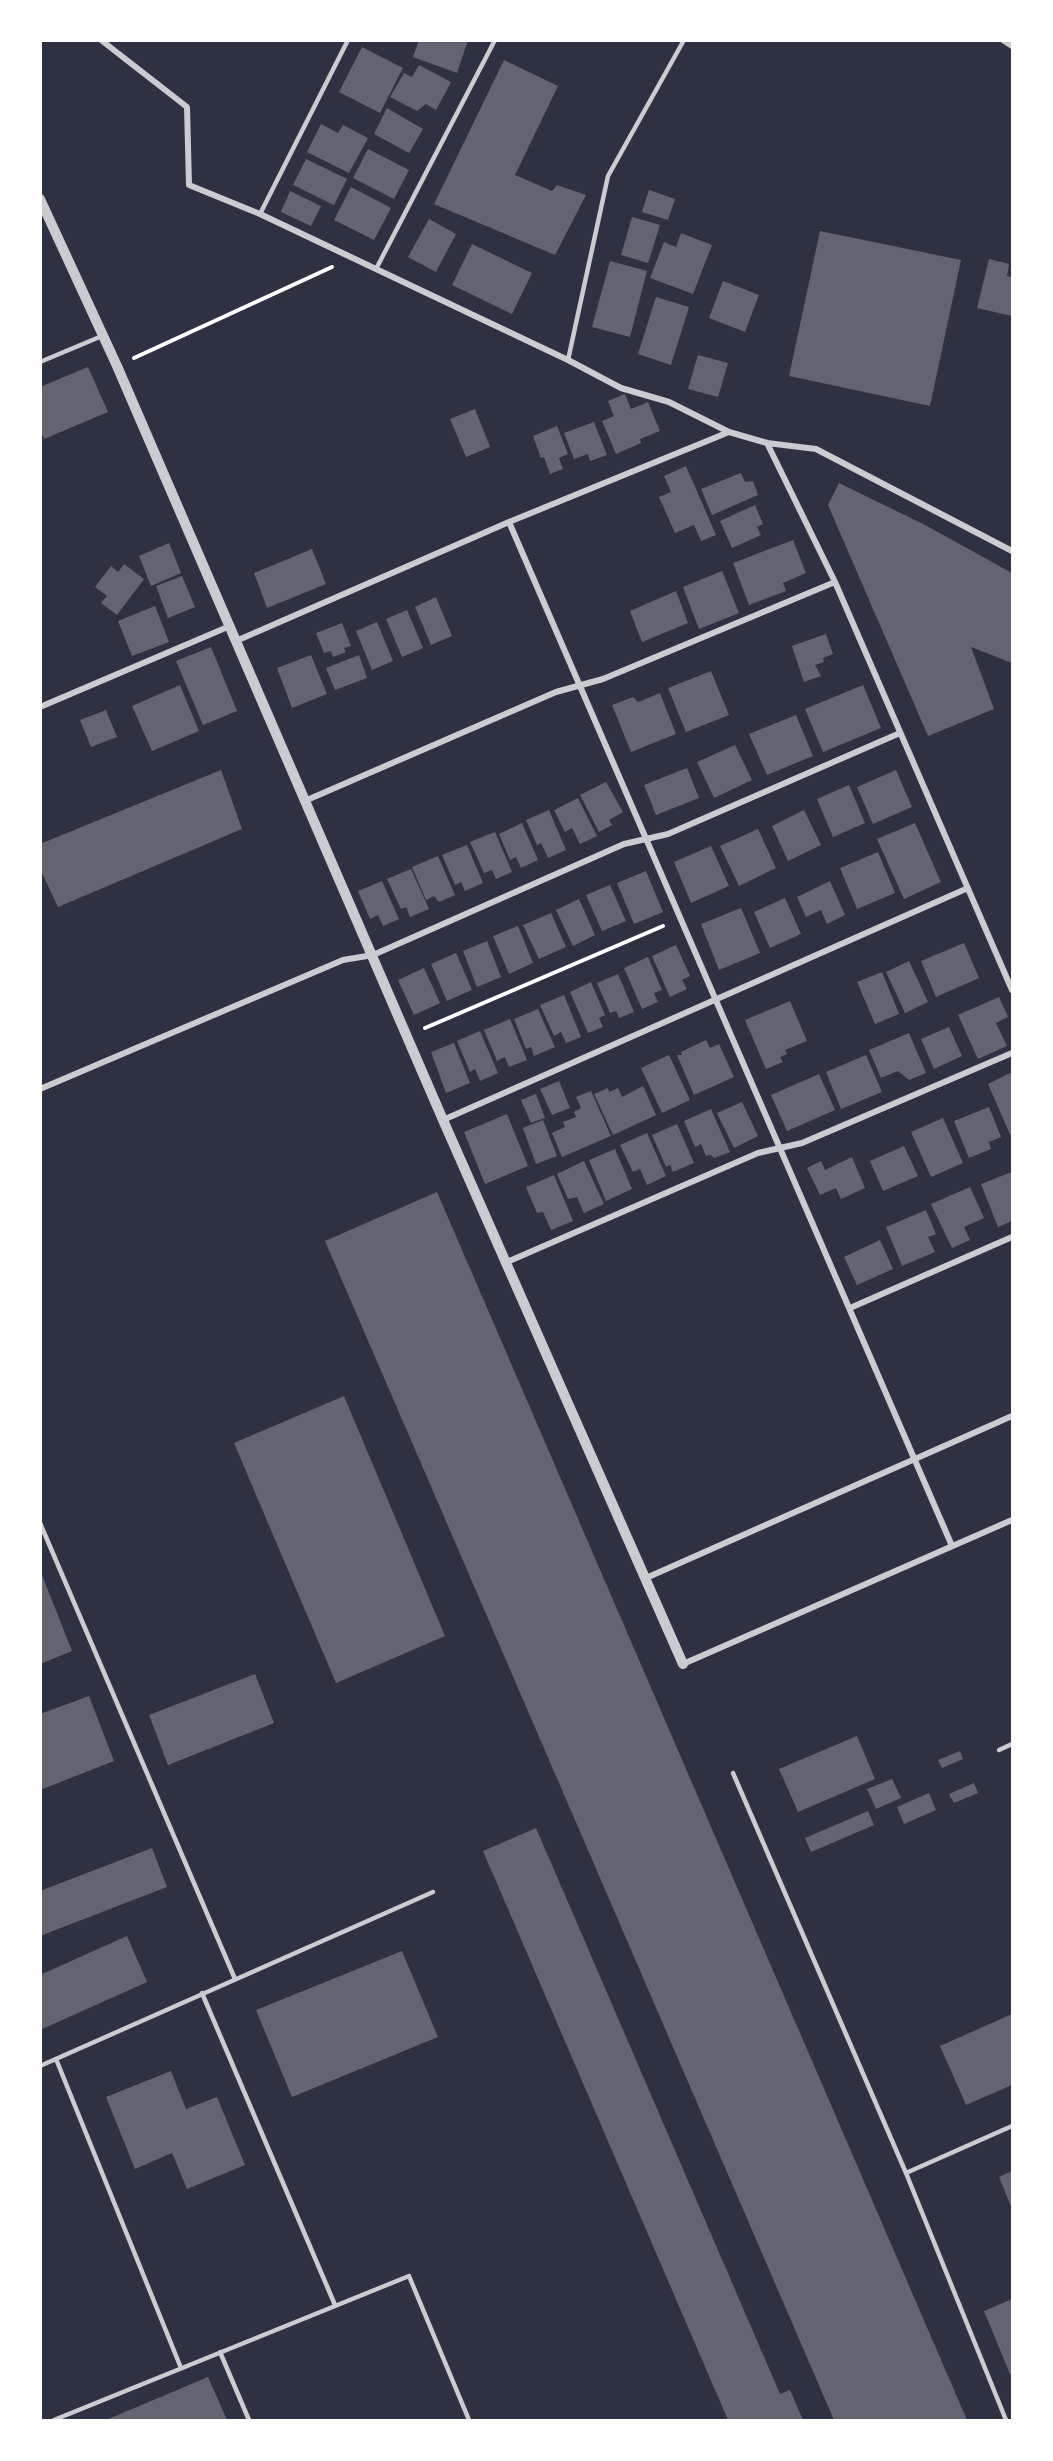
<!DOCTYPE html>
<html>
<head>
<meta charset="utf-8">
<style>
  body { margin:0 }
  #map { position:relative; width:1053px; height:2461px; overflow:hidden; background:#2d3142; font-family:"Source Sans 3",sans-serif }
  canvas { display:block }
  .frame { position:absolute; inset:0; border:42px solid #fff; pointer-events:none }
</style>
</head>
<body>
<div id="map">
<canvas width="1053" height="2461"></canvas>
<div class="frame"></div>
</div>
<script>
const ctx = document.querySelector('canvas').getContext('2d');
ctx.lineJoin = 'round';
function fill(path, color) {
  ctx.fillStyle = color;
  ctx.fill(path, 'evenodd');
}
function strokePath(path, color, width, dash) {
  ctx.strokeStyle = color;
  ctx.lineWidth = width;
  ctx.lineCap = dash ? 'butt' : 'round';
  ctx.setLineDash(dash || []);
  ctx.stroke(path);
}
fill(new Path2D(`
  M419,40h49l-11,33 -44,-16z
  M362,47l41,21 -23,45 -41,-21z
  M504,60l54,26 -43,89 37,16 5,-6 29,10 -31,60 -121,-51z
  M419,65l32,17 -15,28 -10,-6 -9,7 -27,-14 14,-24 8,4z
  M387,108l36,21 -14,24 -35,-19z
  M321,124l17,9 5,-8 25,13 -19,35 -42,-21z
  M368,149l41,21 -15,29 -41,-21z
  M306,159l41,20 -13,26 -41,-20z
  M351,187l40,21 -17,32 -40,-20z
  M649,190l26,9 -7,21 -26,-8z
  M290,191l31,15 -10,20 -30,-14z
  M632,217l28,8 -12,38 -27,-8z
  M429,219l27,15 -20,38 -28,-15z
  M820,231l141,29 -31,146 -141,-30z
  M681,233l31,12 -19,49 -43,-16 14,-36 12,5z
  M472,244l60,29 -20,41 -60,-29z
  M989,259l20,5 -2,12 5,1v39l-35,-8z
  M610,261l37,10 -17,66 -38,-10z
  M723,281l36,14 -14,37 -36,-14z
  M656,297l33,10 -18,58 -33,-11z
  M698,355l30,8 -10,34 -30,-8z
  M88,367l20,45 -64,27 -4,-10v-42z
  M625,394l6,15 17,-7 12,29 -20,8 1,4 -25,11 -14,-33 12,-5 -6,-15z
  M475,409l15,38 -24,10 -16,-38z
  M594,422l13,33 -17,6 -2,-7 -14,5 -10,-26z
  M557,426l11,28 -9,4 4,11 -13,5 -6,-17 -3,1 -8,-22z
  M686,466l30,69 -15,6 -7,-16 -19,8 -16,-36 12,-5 -7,-16z
  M741,473l4,9 8,-1 5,14 -46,20 -11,-26z
  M839,483l86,42 87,48v90l-41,-16 23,62 -66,27 -100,-231z
  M755,505l8,19 -6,3 4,8 -29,13 -12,-27z
  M793,540l13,33 -23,10 3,8 -37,14 -16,-42z
  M169,543l12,30 -30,13 -12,-30z
  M312,549l14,35 -59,24 -13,-35z
  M124,564l20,15 -27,36 -16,-12 6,-7 -12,-9 16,-21 7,6z
  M722,571l17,42 -40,16 -16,-42z
  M182,576l13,31 -27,11 -12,-32z
  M676,591l12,32 -46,19 -12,-31z
  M436,597l16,39 -21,9 -16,-38z
  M155,606l14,36 -37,14 -14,-35z
  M407,610l16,38 -21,9 -16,-38z
  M377,622l16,39 -21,9 -16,-39z
  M342,623l9,23 -7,2 2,4 -13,5 -2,-6 -7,2 -8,-20z
  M826,634l7,20 -10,4 1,4 -9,3 6,11 -17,6 -12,-36z
  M211,647l26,64 -34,14 -27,-64z
  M311,655l16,39 -35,14 -15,-40z
  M359,655l8,23 -32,12 -9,-22z
  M711,671l18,44 -43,17 -18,-44z
  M180,685l19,46 -47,20 -20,-45z
  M863,685l18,43 -58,24 -18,-43z
  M660,693l16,41 -45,18 -19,-47 21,-8 5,5z
  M106,710l11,27 -26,10 -11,-27z
  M796,715l17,41 -46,19 -18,-41z
  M735,745l17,35 -38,18 -17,-36z
  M687,768l12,30 -43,17 -12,-30z
  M221,770l21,59 -184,78 -18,-38v-25z
  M896,770l16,37 -39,17 -16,-37z
  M606,782l17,30 -14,8 3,5 -13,7 -19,-37z
  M849,785l16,38 -32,14 -16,-38z
  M578,798l19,38 -17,8 -8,-16 -7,4 -11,-22z
  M549,810l17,40 -18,8 -7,-15 -4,2 -11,-25z
  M804,810l17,35 -33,16 -16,-35z
  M522,823l16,37 -17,8 -5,-11 -6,3 -11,-26z
  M915,823l26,59 -37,17 -27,-60z
  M758,829l18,39 -37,18 -19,-40z
  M495,832l17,40 -16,7 -4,-9 -8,3 -14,-31z
  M467,845l16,38 -18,8 -4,-9 -6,3 -13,-30z
  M711,846l18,40 -38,17 -17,-41z
  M878,852l17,41 -38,16 -17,-41z
  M438,856l17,39 -16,7 -5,-6 -8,4 -14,-33z
  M411,869l18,40 -19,8 -4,-10 -5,2 -14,-30z
  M646,871l17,41 -29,12 -17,-41z
  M382,881l17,38 -16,7 -5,-11 -8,4 -12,-28z
  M830,881l15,34 -18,9 -6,-14 -15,7 -9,-20z
  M610,885l16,36 -24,10 -16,-36z
  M785,898l16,36 -31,14 -16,-36z
  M579,899l16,36 -22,11 -17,-36z
  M741,908l19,45 -41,17 -18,-46z
  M551,913l15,34 -27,12 -16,-34z
  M518,926l15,37 -24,11 -16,-38z
  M487,941l14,36 -24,10 -14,-36z
  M964,943l15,35 -43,19 -15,-36z
  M676,945l14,31 -8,4 5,9 -17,8 -18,-41z
  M456,953l16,37 -25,11 -16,-37z
  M648,957l14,33 -8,3 4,9 -16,7 -18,-41z
  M909,961l19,41 -23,11 -19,-41z
  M424,968l16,35 -26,12 -16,-35z
  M882,972l17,42 -24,10 -18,-42z
  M618,974l16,38 -15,6 -3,-7 -6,2 -13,-30z
  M591,982l14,33 -6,3 4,9 -15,6 -18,-41z
  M564,995l17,42 -15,6 -5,-11 -7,4 -14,-31z
  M999,997l9,20 -12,6 11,23 -29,13 -20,-44z
  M790,1001l17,40 -22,9 2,4 -7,3 3,5 -17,7 -21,-49z
  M538,1009l17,38 -21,9 -3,-9 -5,2 -12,-30z
  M510,1019l17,41 -18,7 -4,-10 -8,4 -13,-31z
  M949,1027l13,29 -28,13 -13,-30z
  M480,1031l18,42 -18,8 -5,-12 -5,3 -13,-31z
  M909,1033l17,40 -17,7 -11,-9 -17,7 -12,-28z
  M706,1040l4,8 9,-4 15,33 -40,18 -17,-40h5l-1,-3z
  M454,1043l16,40 -24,10 -15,-41z
  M669,1055l21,45 -28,13 -21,-45z
  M866,1055l16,37 -41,17 -15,-37z
  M1012,1072v67l-24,-55z
  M819,1074l16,36 -48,21 -16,-36z
  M559,1081l11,27 -18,7 -12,-26z
  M643,1086l13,29 -43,20 -19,-41 14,-6 1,4 9,-4 4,9z
  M591,1091l20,45 -49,21 -10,-24 13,-6 -2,-5 13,-5 -2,-5 7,-4 -5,-11z
  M536,1094l9,24 -14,5 -10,-23z
  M742,1102l16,34 -24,12 -17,-35z
  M989,1107l12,30 -12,5 2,7 -22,9 -15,-37z
  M711,1109l19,43 -16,6 -3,-3 -5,1 -5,-12 -6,3 -11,-26z
  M507,1114l21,52 -43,18 -21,-52z
  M943,1118l20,45 -32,14 -20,-45z
  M543,1120l14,36 -21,8 -13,-36z
  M677,1124l17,39 -21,9 -3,-7 -4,2 -14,-32z
  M647,1133l19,43 -19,9 -7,-16 -7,3 -13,-27z
  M904,1146l14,30 -35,15 -13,-30z
  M615,1149l17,40 -26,12 -17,-41z
  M852,1157l13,31 -24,11 -5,-11 -16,7 -13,-27 14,-7 4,9z
  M584,1161l20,43 -20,9 -7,-16 -9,2 -11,-25z
  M1012,1172v49l-14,6 -17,-43z
  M554,1175l19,46 -22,9 -8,-18 -6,1 -11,-26z
  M970,1187l14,31 -20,9 6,13 -18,8 -21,-44z
  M437,1192l530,1228h-133l-509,-1179z
  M926,1210l10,24 -8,3 7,15 -33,14 -16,-39z
  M880,1240l13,29 -36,16 -13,-28z
  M344,1396l101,240 -109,47 -102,-240z
  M40,1570l32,81 -32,13z
  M255,1674l19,49 -106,42 -19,-50z
  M89,1696l25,65 -74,29v-76z
  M857,1736l18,43 -77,33 -19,-43z
  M960,1751l3,8 -21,9 -4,-8z
  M892,1779l9,19 -25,11 -9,-20z
  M974,1783l4,10 -24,10 -5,-9z
  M929,1793l7,17 -32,14 -7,-17z
  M868,1811l6,14 -63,27 -6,-14z
  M536,1828l244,566 10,-4 13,30h-75l-245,-569z
  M152,1848l15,39 -127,49v-45z
  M127,1936l20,46 -107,48v-55z
  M402,1951l36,86 -146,60 -36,-87z
  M1012,2014v71l-46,20 -26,-59z
  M171,2071l15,38 31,-12 28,68 -58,24 -15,-36 -37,16 -29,-72z
  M1012,2171v38l-13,-32z
  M1012,2299v80l-28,-68z
  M208,2377l19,43h-121z`), '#626471');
strokePath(new Path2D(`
  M134,358l198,-91
  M425,1028l238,-102`), '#fff', 4);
strokePath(new Path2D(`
  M260,214l88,-174
  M376,269l119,-229
  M568,360l40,-184 76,-136
  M40,362l62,-26
  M40,1523l195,456
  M999,1750l13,-6
  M733,1773l173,400 100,247
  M202,1993l133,312
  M56,2059l125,309
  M40,2066l393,-174
  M906,2173l106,-47
  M220,2352l29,68
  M54,2420l355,-144 60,144`), '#caccd0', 4.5);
strokePath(new Path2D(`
  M101,40l86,67 2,78 71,29 116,55 192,91 53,28 48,14 60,30 38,11 49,6 196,102
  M1003,40l9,6
  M767,443l68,139 177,408
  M509,522l443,1024
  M236,641l273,-119 220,-90
  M40,707l190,-81
  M307,800l249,-108 47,-13 232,-97
  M40,1089l303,-129 30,-5 251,-111 44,-10 232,-101
  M443,1120l525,-232
  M507,1262l251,-109 44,-10 210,-90
  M850,1308l162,-71
  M646,1578l366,-162
  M683,1664l329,-144`), '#caccd0', 6);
strokePath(new Path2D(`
  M40,199l77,167 326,754 240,544`), '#caccd0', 10);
</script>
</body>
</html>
